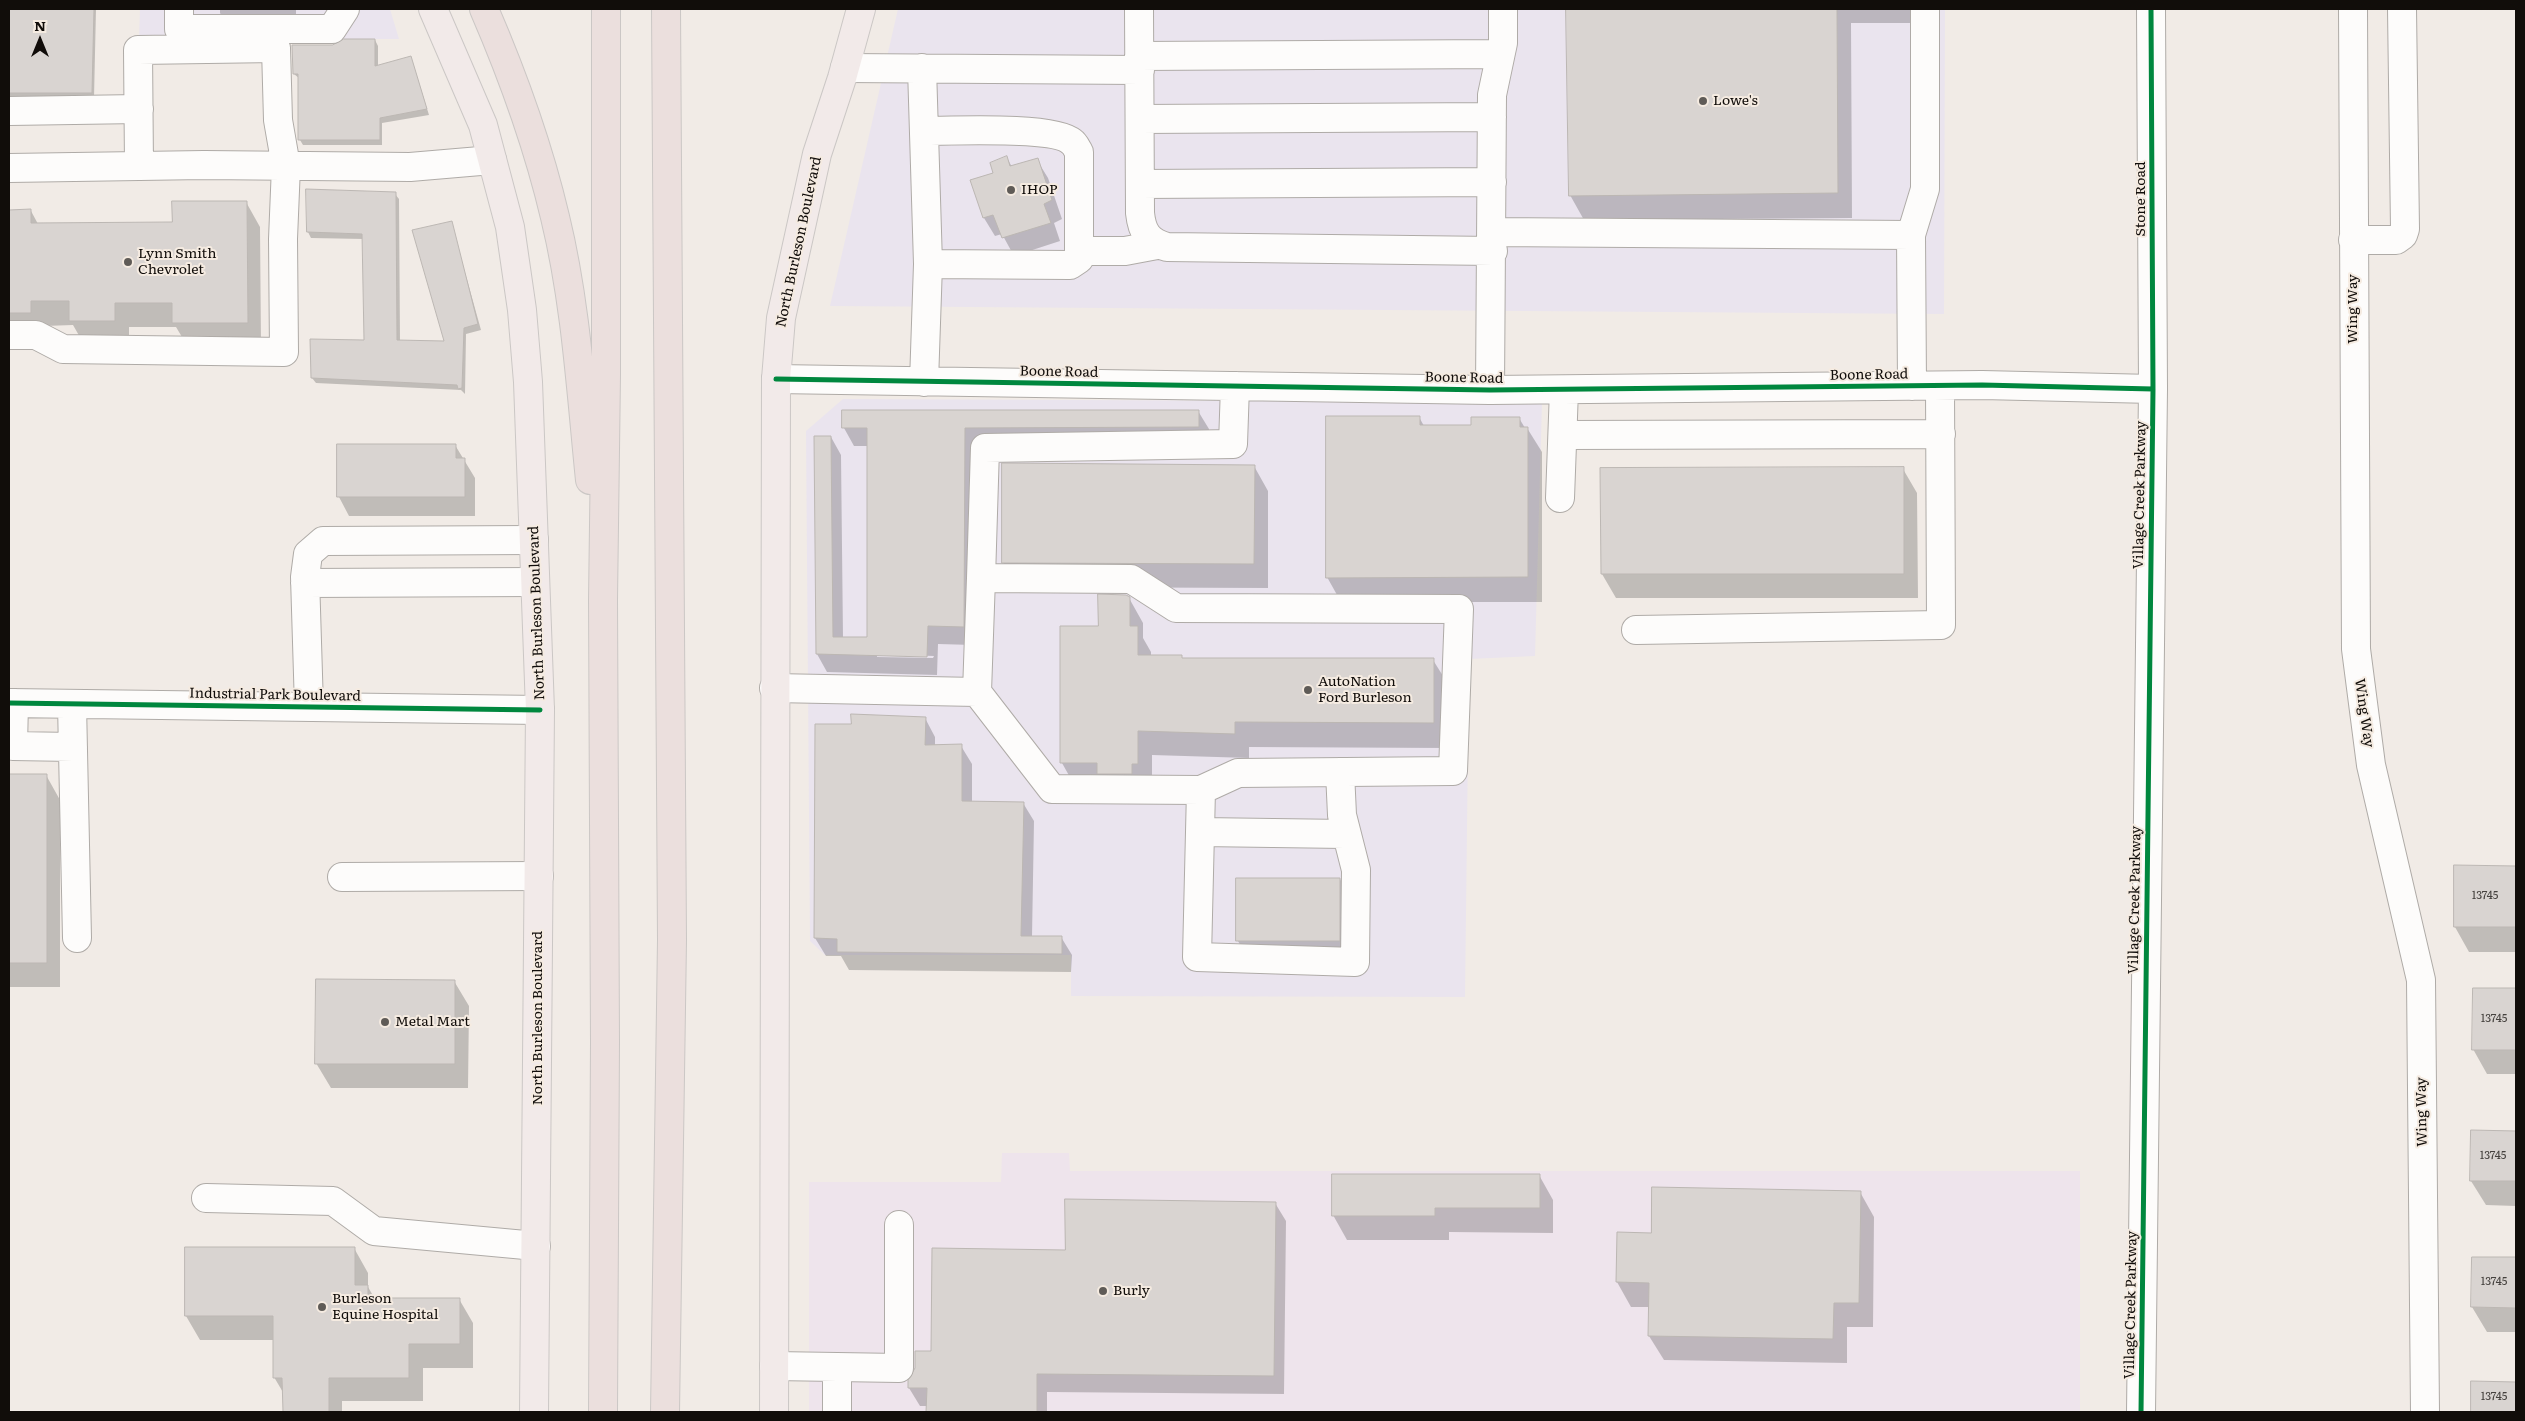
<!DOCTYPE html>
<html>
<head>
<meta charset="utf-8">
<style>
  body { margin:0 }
  #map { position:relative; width:2525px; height:1421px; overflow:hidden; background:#f1ebe6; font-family:Literata,serif }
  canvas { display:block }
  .frame { position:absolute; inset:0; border:10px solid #110d0a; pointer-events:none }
  .north { position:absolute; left:15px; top:15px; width:50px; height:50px; -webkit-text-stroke:4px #f5ebe1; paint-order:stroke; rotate:0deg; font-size:14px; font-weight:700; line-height:20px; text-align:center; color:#110d0a }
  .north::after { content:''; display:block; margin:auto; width:18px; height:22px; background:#110d0a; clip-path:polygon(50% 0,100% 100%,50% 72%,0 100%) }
</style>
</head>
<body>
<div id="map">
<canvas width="2525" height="1421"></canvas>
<div class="frame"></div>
<div class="north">N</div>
</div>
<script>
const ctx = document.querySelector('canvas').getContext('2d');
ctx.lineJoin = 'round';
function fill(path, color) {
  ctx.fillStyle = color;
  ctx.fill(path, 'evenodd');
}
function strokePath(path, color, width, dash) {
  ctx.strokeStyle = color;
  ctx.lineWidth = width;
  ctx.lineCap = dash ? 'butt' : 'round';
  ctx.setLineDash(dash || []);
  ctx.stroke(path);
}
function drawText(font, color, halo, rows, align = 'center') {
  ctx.font = font + ' Literata,serif';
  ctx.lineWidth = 4;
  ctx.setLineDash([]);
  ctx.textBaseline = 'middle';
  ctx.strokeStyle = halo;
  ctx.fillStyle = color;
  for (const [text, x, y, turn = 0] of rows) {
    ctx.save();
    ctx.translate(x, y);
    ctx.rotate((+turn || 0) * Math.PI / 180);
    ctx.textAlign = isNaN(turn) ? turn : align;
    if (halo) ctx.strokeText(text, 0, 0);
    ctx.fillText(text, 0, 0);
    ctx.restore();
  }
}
fill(new Path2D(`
  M140,9h250l9,30h-260z
  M898,9h1047l-1,305 -1114,-8z
  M843,399l699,3 -7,254 -66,3 -4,338 -394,-1v-41h-246l-15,-14 -4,-510z`), '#eae4ee');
fill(new Path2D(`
  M1002,1153h67l1,18h1010v241h-1271v-230h192z`), '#eee4ec');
fill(new Path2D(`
  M9,9h87l-2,89h-85z
  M220,9h76v23h-65l-11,-19z
  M1568,9h342v14h-59l1,195 -268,2 -14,-25z
  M375,40l3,6v21l33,-10 18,58 -47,8v22h-79l-3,-5v-61l-6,-5 38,-28z
  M1007,158l5,9 25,-7 11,18 14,41 -8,4 6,18 -46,15 -12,-22 -7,2 -11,-18 -12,-37 23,-7z
  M308,190l87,4 4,5 1,143h46l5,-120 30,108 -15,4 -1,60 -4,-4 -145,-7 -4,-5 53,-37 -1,-102 -53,-1 -3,-6z
  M246,202l14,25 1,120h-73l-12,-20h-47v19h-44l-12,-21 -29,1 -35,11v-126h22l7,13 135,-1z
  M1198,411l11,18v16l-234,1 -2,199 -35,-1 -1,31 -110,-3 -10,-18 14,-217 10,18 2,183 26,1 -1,-193h-14l-10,-18zM877,654l57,2 -1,2 -56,-1z
  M1419,417l5,9h48l47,-8 6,10h2l15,24v150h-201l-14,-25z
  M339,445h116l20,33v38h-126l-10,-19z
  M1254,466l14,25v97l-251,-1 -14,-25z
  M1903,469l14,24 1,105h-302l-14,-24z
  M1129,598l14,25v15l8,14v5l31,2 251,1 15,24 -1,64 -198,-1v11l-97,-3v33h-76l-14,-25 38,-135z
  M925,718l10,19v9h26l11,18v38l51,1 11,18 -2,116h29l11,18 -1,17 -222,-2 -8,-14h-15l-11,-18 37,-213z
  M9,775h37l14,25v187h-51z
  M2455,867h61v85h-47l-14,-25z
  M1340,879l10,19v61h-102l-10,-18z
  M454,981l15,25 -1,82h-137l-15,-25z
  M2474,989l42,1v84h-29l-14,-25z
  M2472,1132h44v74l-30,-1 -15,-24z
  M1539,1175l14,25v33l-104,-1v8h-102l-14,-25z
  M1860,1192l14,25 -1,110h-26v36l-183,-3 -15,-24 1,-29h-19l-14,-25z
  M1275,1203l11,18 -2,173 -237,-2v20h-119v-6h-8l-11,-18 23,-36 134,-101z
  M354,1248l14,25v14l7,12h84l14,24v45h-50v33h-81v11h-58v-18l-10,-17v-37h-74l-14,-24z
  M2473,1258h43v74h-29l-15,-25z
  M2473,1383h43v29h-44z`), '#0003');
const building = new Path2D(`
  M9,9h85l-2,84h-83z
  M1566,9h271l1,184 -269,3z
  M344,39h31v27l36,-10 16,53 -47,9v22h-82v-66h-5l-1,-29h40z
  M1007,156l3,10 28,-8 14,42 -8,4 7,19 -49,15 -9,-23 -10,3 -13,-38 23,-7 -3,-10z
  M306,189l90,3 1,148 47,1 -32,-111 40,-9 26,103 -14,4 -2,60 -4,1 -1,-4 -146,-7 -1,-39 54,1 -2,-106 -55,-2z
  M172,201h75l1,122h-76v-20h-57v18h-46v-20h-38v12h-22v-103l22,-1v14l141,-1z
  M842,410h357v17l-234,1 -1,199 -36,-1 -1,31 -111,-3 -2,-218h17l2,201h34v-209h-25z
  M1326,416h94v9h51v-8h49v10h8v150l-202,1z
  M337,444h119v14h9v39h-128z
  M1002,463l253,2 -1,99 -252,-1z
  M1904,467v107h-303l-1,-106z
  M1098,594l28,1 4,2v29h8v29h44v3h252v65l-199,-1v12l-97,-3v33h-6v10h-35v-11h-37v-137h38z
  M851,714l75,3 -1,28 37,-1v57l62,1 -3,134h41v18l-225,-2v-13l-23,-1 1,-214h36z
  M9,774h38v189h-38z
  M2454,865l62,1v61h-62z
  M1236,878h104v63h-104z
  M316,979l139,1v84h-140z
  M2473,988h43v62h-44z
  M2471,1130l45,1v50h-46z
  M1332,1174h208v34h-105v8h-103z
  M1652,1187l209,4 -2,112h-25l-1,36 -185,-3 1,-53 -33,-1 1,-50 34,1z
  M1065,1199l211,3 -2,174 -237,-2v38h-111l1,-24h-19v-8l7,-12v-17h16l1,-103 133,2z
  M185,1247h170v38h13v13h92v46h-51v34h-80v34h-46l-1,-34h-9v-62h-88z
  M2472,1257h44v51l-45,-1z
  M2471,1381l45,1v30h-45z`);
fill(building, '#d9d4d1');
strokePath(building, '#bcb7b3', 1);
const minor = new Path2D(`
  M179,9v20h153l13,-20
  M1139,9l1,204c2,19 8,29 27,34l326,4
  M2353,9l3,640 15,116 50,215 4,432
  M1139,56l361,-2
  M845,68l295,2
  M922,68l6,196 142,1 9,-6v-107c-2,-3 -4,-8 -7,-10 -17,-16 -121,-11 -148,-11
  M9,111l130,-2
  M1140,119l352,-2
  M9,168l195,-3 206,2 82,-7
  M1140,184l352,-2
  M1492,232l419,3 1,151
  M1911,235l14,-46v-180
  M2353,240h43l7,-5 2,-6 -3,-220
  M1079,251h46l32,-6
  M9,335h27l27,14 221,3 -1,-113 3,-73 -8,-46 -2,-72 -138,2 1,116
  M776,379l714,11 492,-5 171,4
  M924,382l4,-118
  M1490,390l2,-295 11,-52v-34
  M1564,435l377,-1
  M1560,498l4,-108
  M305,583l230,-1
  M1636,630l305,-5 -1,-239
  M774,688l203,4 75,97 149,1 37,-17 215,-2 6,-162 -283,-1 -45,-29 -150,-1 4,-130 248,-4 2,-58
  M977,692l4,-114
  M9,703l531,7
  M14,703l-1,43 60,1
  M72,704l5,234
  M309,707l-4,-130 3,-23 15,-13 211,-1
  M1201,790l-4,167 158,5 1,-92 -14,-55 -2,-43
  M1201,832l144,2
  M342,877l197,-1
  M206,1198l127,3 41,30 162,15
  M774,1366l63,1v45
  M837,1367l62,1v-143
  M2141,1412l12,-1023 -2,-380`);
const major = new Path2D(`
  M433,9l50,116 27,102 12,83 6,72 12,328 -6,702
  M774,1412l2,-1033 5,-61 36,-164 25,-76 19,-69`);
const highway = new Path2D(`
  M484,9c29,67 54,136 71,208 21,86 26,175 35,263
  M603,1412l2,-370 -2,-442 3,-225v-366
  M665,1412l7,-472 -6,-931`);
strokePath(minor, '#afaba7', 30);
strokePath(major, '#cbc7c5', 30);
strokePath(highway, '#cbc7c5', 30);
strokePath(minor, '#fdfcfb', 28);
strokePath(major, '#f2eae9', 28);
strokePath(highway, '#ebdfdd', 28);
strokePath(new Path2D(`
  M776,379l714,11 492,-5 171,4
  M9,703l531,7
  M2141,1412l12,-1023 -2,-380`), '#00873e', 5);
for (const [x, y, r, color] of [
  [1703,101,5,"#5f5b57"],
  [1011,190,5,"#5f5b57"],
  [128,262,5,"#5f5b57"],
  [1308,690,5,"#5f5b57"],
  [385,1022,5,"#5f5b57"],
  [1103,1291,5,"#5f5b57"],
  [322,1307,5,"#5f5b57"]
]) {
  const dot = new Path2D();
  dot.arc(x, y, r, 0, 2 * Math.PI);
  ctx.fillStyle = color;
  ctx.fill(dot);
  strokePath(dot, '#f5ebe1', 2);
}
drawText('11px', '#45413e', null, [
  ["13745",2485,896],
  ["13745",2494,1019],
  ["13745",2493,1156],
  ["13745",2494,1282],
  ["13745",2494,1397]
]);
drawText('14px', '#110d0a', '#f5ebe1', [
  ["Lowe's",1713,101],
  ["IHOP",1021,190],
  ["Lynn Smith",138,254],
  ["Chevrolet",138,270],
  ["AutoNation",1318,682],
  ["Ford Burleson",1318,698],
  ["Metal Mart",395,1022],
  ["Burly",1113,1291],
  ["Burleson",332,1299],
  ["Equine Hospital",332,1315]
], 'left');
drawText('14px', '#110d0a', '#f5ebe1', [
  ["Stone Road",2141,199,-90],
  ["North Burleson Boulevard",799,242,-78],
  ["Wing Way",2353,309,-90],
  ["Boone Road",1059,372,1],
  ["Boone Road",1869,375,-1],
  ["Boone Road",1464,378,1],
  ["Village Creek Parkway",2140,495,-89],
  ["North Burleson Boulevard",537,613,-92],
  ["Industrial Park Boulevard",275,695,1],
  ["Wing Way",2364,713,82],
  ["Village Creek Parkway",2135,900,-89],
  ["North Burleson Boulevard",538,1018,-90],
  ["Wing Way",2422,1112,-91],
  ["Village Creek Parkway",2131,1305,-89]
]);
</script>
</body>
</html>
